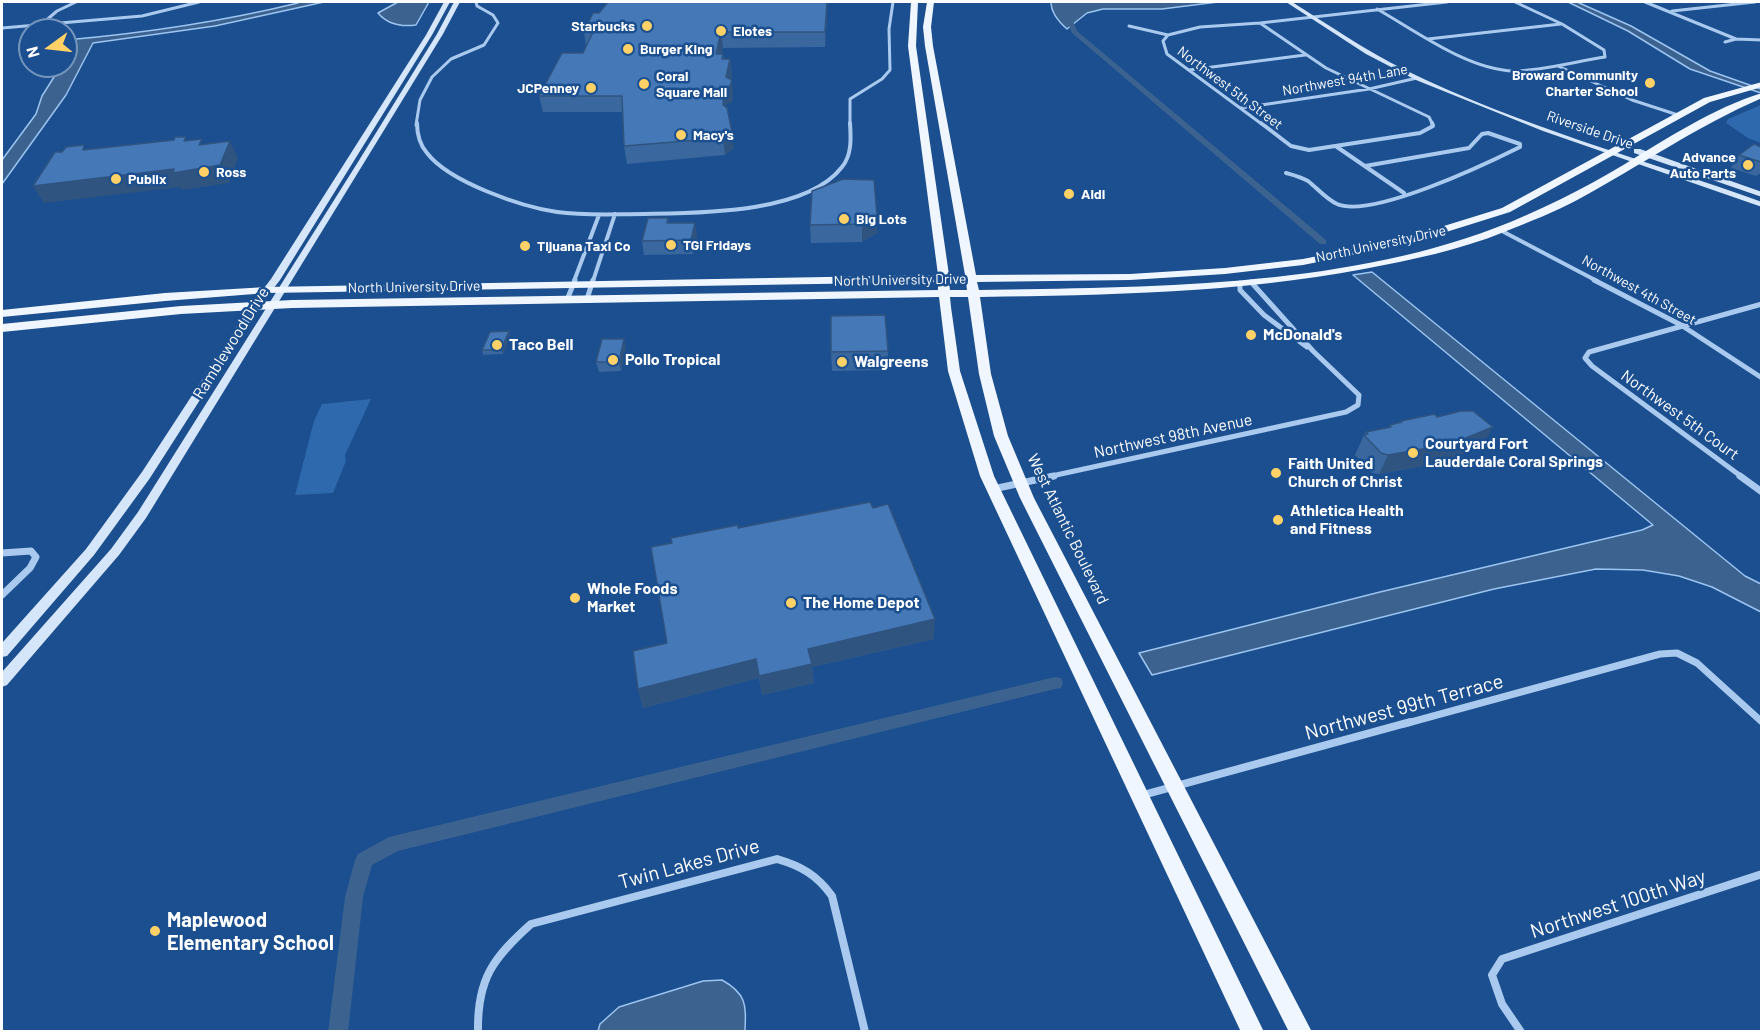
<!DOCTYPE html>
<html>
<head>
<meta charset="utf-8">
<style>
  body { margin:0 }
  #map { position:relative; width:1763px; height:1033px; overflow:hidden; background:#1b4f8f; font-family:Barlow,sans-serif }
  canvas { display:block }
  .frame { position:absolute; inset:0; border:3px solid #fff; pointer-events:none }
  .north { position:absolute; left:18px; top:18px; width:60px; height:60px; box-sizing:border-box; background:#1b4f8f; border:2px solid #7695bc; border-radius:50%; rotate:255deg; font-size:16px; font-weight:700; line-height:24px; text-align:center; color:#fff }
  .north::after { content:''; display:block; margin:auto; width:21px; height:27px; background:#ffd166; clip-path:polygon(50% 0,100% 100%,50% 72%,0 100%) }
</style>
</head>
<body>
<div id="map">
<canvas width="1763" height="1033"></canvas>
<div class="frame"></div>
<div class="north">N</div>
</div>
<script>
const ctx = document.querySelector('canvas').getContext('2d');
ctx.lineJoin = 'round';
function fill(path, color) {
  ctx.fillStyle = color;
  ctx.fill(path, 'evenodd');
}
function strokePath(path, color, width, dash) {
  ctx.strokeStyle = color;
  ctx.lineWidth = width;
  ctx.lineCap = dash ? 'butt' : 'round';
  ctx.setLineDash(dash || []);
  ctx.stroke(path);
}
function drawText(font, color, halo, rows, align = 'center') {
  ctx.font = font + ' Barlow,sans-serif';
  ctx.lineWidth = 5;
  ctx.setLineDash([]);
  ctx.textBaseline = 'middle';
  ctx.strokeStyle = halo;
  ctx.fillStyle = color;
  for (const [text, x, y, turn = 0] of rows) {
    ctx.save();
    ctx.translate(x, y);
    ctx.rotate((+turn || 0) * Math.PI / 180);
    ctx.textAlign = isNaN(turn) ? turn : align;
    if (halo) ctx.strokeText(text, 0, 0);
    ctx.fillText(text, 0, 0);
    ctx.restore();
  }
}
fill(new Path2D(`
  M1761,105v38l-13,-5 -22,-15 2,-4z
  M371,399l-26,56 1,6 -13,32 -38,2 19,-74 8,-17z`), '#2e69ad');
const water = new Path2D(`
  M297,2h27l-109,24 -122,17 -27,52 -64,89v-24l34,-46 6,-18 19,-30h5v-7l9,-14h-9v-5c80,-7 154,-18 232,-37z
  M398,2h31l-13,23c-15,2 -28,0 -38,-12z
  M1051,2h167l-56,7h-59l-16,4 -20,16c-8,-7 -16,-17 -16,-27z
  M1568,2h9l54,24 79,45 51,18v4l-71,-24 -62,-38z
  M1372,272l373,304 16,8v28l-49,-25 -33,-11 -36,-6 -47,-1 -102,20 -342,86 -13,-22 241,-61 262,-62 11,-5 -300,-250z
  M722,980c25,14 24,25 23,51h-147l2,-7 19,-17 84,-26z`);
fill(water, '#3c6290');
strokePath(water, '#9cc4f0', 1.5);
fill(new Path2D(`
  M1059,2h6l12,29 249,209v4h-6l-248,-211z
  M1055,677l6,1 2,5 -2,5 -6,1 -657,162 -26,14 -9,32 -15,135h-20l17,-135 10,-37 3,-6 31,-17z`), '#3c6290');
strokePath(new Path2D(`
  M1645,2l91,37
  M1377,9c39,22 91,61 137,62 26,0 64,-10 91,-14l-1,-7 -42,-26 -47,-22
  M1672,11l83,-9
  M1260,23l66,45 103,49 4,8
  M42,24l15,-13 19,-9
  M1129,26l39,9
  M2,28l140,-12 57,-14
  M1168,35l-5,6 4,13 96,71
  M1168,35l32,-8 60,-4 187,-21
  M1428,39l133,-15
  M1725,42l11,-3 26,1
  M1558,66l74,34 46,15
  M1189,70l116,-15
  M1241,108l128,-19 48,-11
  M416,125l4,-25 12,-23 19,-18 33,-14 14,-22 -5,-8 -16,-9 -1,-4
  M850,125v-26l32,-20 8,-9 -1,-41 4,-27`), '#a9c9ee', 3);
strokePath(new Path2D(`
  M417,123c0,11 3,22 10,30 22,29 95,54 130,59 29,4 58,2 87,2 54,-1 162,0 198,-47 10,-12 9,-29 8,-44
  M1261,123l30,23 18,4 111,-17 13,-7 -1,-3
  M1337,147l67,46
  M1286,173c7,2 15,4 22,8 9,7 18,18 29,23 34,15 149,-40 183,-57v-3l-32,-11 -6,1 -13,14 -104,18
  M1500,230l97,51
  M574,281l25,-66
  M593,281l22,-67`), '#a9c9ee', 4);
strokePath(new Path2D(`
  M1594,280l87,45 81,53
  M1240,283v7l24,25 43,32
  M587,299l6,-19
  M567,300l8,-20
  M1047,477l299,-65 12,-7 1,-10 -46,-44 -62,-69
  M1742,477l-150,-111 -7,-8 4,-6 173,-48`), '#a9c9ee', 5);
strokePath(new Path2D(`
  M1740,476l22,16
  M993,489l61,-13
  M2,553l29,-2 5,6 -6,11 -28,27
  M1404,724l256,-70 17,-1 20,10 65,59`), '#a9c9ee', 7);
strokePath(new Path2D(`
  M1143,795l267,-73
  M478,1032c-1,-53 15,-74 53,-108l246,-65c24,7 40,16 55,37l33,136
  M1521,1032l-19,-28 -10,-29 10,-16 260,-85`), '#a9c9ee', 8);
fill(new Path2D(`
  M444,2h6l-18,33 -152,245 -20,26 -110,172 -56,77 -87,101 -5,1v-14l84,-94 56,-77 109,-167 20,-26 155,-244z
  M454,2h6l-17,32 -297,484 -27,37 -112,130 -5,2v-15l109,-123 27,-37 220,-350 79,-128z
  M1286,2h6c37,23 74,49 113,68 114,56 238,89 357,132v5l-219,-76 -127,-51 -50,-26z
  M1634,149h6l122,43v5l-128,-44z`), '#d6e6fa');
fill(new Path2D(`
  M911,2h7l-2,44 33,229h16l-40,-229 -2,-19 4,-25h7l-3,25 2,19 43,229 154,-1 95,-6 78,-9 99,-20 100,-31 202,-110 58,-16v5l-52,15 -200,110 -102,32 -105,21 -78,9 -95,6 -153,2 2,8c165,-3 359,-2 516,-62 45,-17 88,-39 130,-64 43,-26 88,-56 137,-71v5c-65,28 -122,68 -183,101 -24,13 -50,23 -75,33 -44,18 -93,28 -140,37 -127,24 -256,26 -384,28l11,77 17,62 26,62 278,534h-23l-269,-534 -26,-62 -15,-62 -11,-77h-18l1,10 9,64 34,105 270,556h-23l-261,-556 -32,-105 -9,-74 -647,11 -111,6 -179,18v-8l179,-18 111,-6 646,-10v-8l-671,11 -102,8 -163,16v-7l163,-17 102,-6 671,-12 -30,-229zM949,282h17l1,8h-17z`), '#f0f6ff');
fill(new Path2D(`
  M599,13l228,3 -2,31 -102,1 -2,6h2l1,5h6l2,16 -1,5 2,16 -1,6 -6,2v3l8,41 -9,7 -98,9 -3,-18 -1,-34h-80l-4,-16 44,-43 3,-7 -2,-14z
  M1761,147v26l-5,3 -25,-8 8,-13z
  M843,179l34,54 -15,9 -51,1 -1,-18z
  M668,218l1,5 28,13 -4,18 -49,1 -2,-14z
  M509,331l1,5 -7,18 -20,1 -1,-5z
  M626,348l-5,23 -22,1 -3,-10z
  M888,351l-1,19 -55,1 -1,-19z
  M1437,417l45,29 -42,17 -61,11 -7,-1 -17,-18 9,-20 2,-3 22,-4 2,-3 10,-2 1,-2z
  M738,528l196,111 -122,28 2,16 -52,12 -3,-17 -116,30 -5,-19 29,-46 5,-100z`), '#3a679d');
fill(new Path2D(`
  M827,2v14l-2,31v-15z
  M721,32l2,16 -6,22 -1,-16z
  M730,59l2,16 -2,11 2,-6 1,16 -1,6 -6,2 -2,17 -1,-16 1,-17z
  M732,132l2,16 -9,7 -2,-17z
  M230,141l8,17 -9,25 -47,7 -2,-3 -136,16 -11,-17 141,-17z
  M877,216v17l-15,9v-18z
  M695,223l2,13 -4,18 -2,-14z
  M509,331l1,5 -7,18 -2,-4z
  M624,339l2,9 -5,23 -2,-9z
  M1493,427l-11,19 -42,17 -61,11 9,-19z
  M935,619l-1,20 -122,28 2,16 -52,12 -3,-19 49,-27z
  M756,659l3,19 -116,30 -5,-19z`), '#305480');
const building = new Path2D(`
  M608,2h219l-2,30h-104l-5,22h7l-1,5h8l-4,18 6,3 -2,6 -6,2 -1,17 4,3 5,24 -9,6 -99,8 -2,-50h-83l23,-43h21l10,-21h-9l9,-19h6z
  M175,137h11l-2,4 18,-2 -3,6 31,-4 -10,24 -47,8 1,-4 -141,17 22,-34h7l4,-5 18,-2 -1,5 91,-10z
  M1754,144l7,3v15l-22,-7z
  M843,179l31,1 3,36 -15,8 -52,1 2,-34z
  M648,218h20l-1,5h28l-4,17 -49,1z
  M885,315l3,36 -57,1v-36z
  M509,331l-8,19h-19l8,-18z
  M602,339h22l-5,23h-23z
  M1461,411h12l20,16 -42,17 -63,11 -7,-2 -17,-18 4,-1 -2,-2 25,-5 -1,-2 12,-3 -1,-1 34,-7 2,3z
  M870,502l3,6 15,-4 47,115 -127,30 4,15 -53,12 -3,-17 -118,30 -5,-38 34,-8 -16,-96 21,-4 -1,-5 67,-13v3z`);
fill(building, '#4478b7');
strokePath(building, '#305480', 1.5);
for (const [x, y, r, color] of [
  [647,26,6,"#ffd166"],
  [721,31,6,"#ffd166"],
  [628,49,6,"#ffd166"],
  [1650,83,6,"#ffd166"],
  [644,84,6,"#ffd166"],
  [591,88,6,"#ffd166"],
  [681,135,6,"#ffd166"],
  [1748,165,6,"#ffd166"],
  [204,172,6,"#ffd166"],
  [116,179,6,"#ffd166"],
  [1069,194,6,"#ffd166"],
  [844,219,6,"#ffd166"],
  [671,245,6,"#ffd166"],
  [525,246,6,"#ffd166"],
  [1251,335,6,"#ffd166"],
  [497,345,6,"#ffd166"],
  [613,360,6,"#ffd166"],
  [842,362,6,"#ffd166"],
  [1413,453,6,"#ffd166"],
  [1276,473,6,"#ffd166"],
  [1278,520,6,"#ffd166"],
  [575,598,6,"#ffd166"],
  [791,603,6,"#ffd166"],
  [155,931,6,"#ffd166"]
]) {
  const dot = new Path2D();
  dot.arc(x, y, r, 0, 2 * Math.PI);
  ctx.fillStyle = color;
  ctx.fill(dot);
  strokePath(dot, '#1b4f8f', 2);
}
drawText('bold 14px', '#fff', '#1b4f8f', [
  ["Starbucks",635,26,"right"],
  ["Elotes",733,31],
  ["Burger King",640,49],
  ["Broward Community",1638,75,"right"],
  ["Charter School",1638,91,"right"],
  ["Coral",656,76],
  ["Square Mall",656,92],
  ["JCPenney",579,88,"right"],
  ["Macy's",693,135],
  ["Advance",1736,157,"right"],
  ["Auto Parts",1736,173,"right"],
  ["Ross",216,172],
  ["Publix",128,179],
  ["Aldi",1081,194],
  ["Big Lots",856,219],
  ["TGI Fridays",683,245],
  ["Tijuana Taxi Co",537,246]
], 'left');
drawText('14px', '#fff', '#1b4f8f', [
  ["Northwest 94th Lane",1345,80,-10],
  ["Northwest 5th Street",1230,88,37],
  ["Riverside Drive",1590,130,19],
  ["North University Drive",1381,244,-12],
  ["North University Drive",900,280,-1],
  ["North University Drive",414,287,-1],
  ["Northwest 4th Street",1639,290,29]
]);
drawText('bold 16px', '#fff', '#1b4f8f', [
  ["McDonald's",1263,335],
  ["Taco Bell",509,345],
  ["Pollo Tropical",625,360],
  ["Walgreens",854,362],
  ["Courtyard Fort",1425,444],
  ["Lauderdale Coral Springs",1425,462],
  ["Faith United",1288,464],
  ["Church of Christ",1288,482],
  ["Athletica Health",1290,511],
  ["and Fitness",1290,529],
  ["Whole Foods",587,589],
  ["Market",587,607],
  ["The Home Depot",803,603]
], 'left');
drawText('16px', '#fff', '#1b4f8f', [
  ["Ramblewood Drive",231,343,-58],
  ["Northwest 5th Court",1680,415,36],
  ["Northwest 98th Avenue",1173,436,-12],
  ["West Atlantic Boulevard",1068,529,64]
]);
drawText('20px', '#fff', '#1b4f8f', [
  ["Northwest 99th Terrace",1404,707,-15],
  ["Twin Lakes Drive",689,864,-15],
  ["Northwest 100th Way",1618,904,-18]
]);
drawText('bold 20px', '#fff', '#1b4f8f', [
  ["Maplewood",167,920],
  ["Elementary School",167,943]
], 'left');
</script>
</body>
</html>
